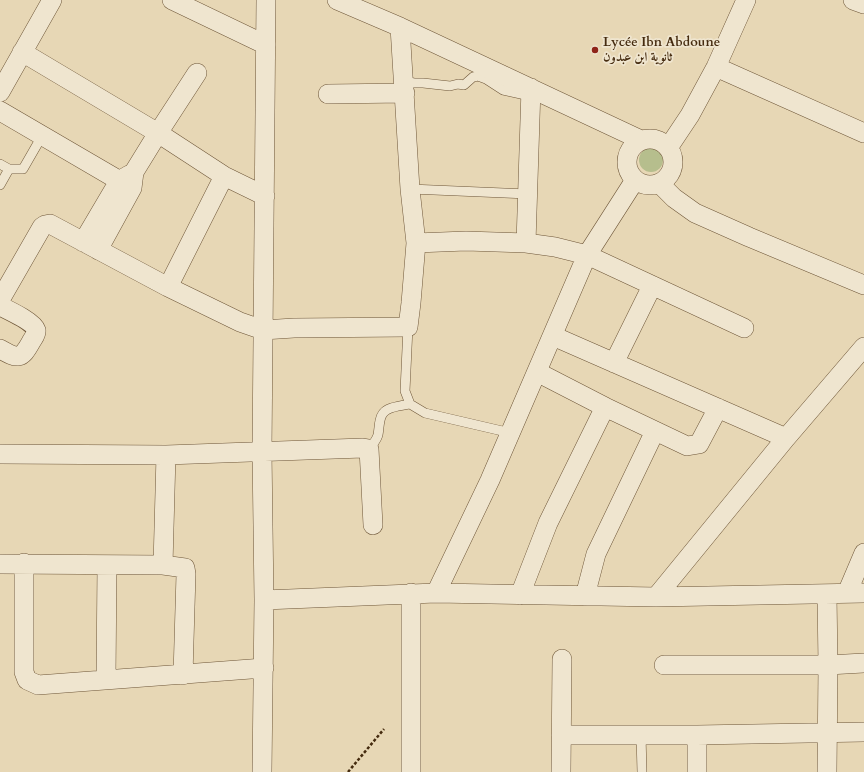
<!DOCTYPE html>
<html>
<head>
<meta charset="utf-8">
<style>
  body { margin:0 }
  canvas { display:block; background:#e7d7b5 }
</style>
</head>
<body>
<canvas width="864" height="772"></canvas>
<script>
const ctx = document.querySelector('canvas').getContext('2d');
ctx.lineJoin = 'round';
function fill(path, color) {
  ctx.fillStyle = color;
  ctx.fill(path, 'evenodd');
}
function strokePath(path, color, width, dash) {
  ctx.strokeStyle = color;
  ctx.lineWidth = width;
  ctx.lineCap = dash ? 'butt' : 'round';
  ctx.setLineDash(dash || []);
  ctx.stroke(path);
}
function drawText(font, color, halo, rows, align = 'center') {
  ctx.font = font + ' Cardo,Amiri,serif';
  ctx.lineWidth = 3.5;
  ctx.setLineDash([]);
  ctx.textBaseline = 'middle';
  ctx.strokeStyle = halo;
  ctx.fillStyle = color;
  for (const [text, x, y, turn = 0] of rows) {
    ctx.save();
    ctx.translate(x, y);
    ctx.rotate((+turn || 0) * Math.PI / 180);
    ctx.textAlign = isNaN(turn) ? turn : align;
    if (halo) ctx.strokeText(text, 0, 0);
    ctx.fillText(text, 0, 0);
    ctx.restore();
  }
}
fill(new Path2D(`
  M639 160a12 12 0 1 1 24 0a12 12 0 1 1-24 0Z`), '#b6be8d');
const lane = new Path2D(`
  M404,81l10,2h9l27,3 8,-2 6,1 9,-8 5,-1 8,3 17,11 27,6
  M0,164l9,5 -9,16
  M9,169h14l19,-33
  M410,189l118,5
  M408,327l-3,64 5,13 15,9 86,20
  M369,449c4,-5 7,-8 9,-14 2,-11 0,-23 13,-27 6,-2 13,-3 19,-4
  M641,735l1,37`);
const street = new Path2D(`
  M172,0l94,45
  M337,0l63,27 241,113
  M853,0l11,4
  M400,27l10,162 6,54
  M22,52l136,81 66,43 41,20
  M716,67l148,66
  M0,92l52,-92
  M328,94l77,-1
  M0,111l132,77
  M627 162a23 23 0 1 1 46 0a23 23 0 1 1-46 0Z
  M668,148l22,-33 26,-48 30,-67
  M659,183l15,15 21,15 54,24 115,48
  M83,242l36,-61 10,-6
  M526,243l5,-155
  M98,250l34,-62 2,-16 24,-39 39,-60
  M168,287l56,-111
  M0,300l42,-73 3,-2 5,-1 118,63 72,35 23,8 31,-2 114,-1 3,-24 5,-60 50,-2 60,2 29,4 32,8 157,73
  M0,306c8,4 34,16 36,24 1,4 -3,8 -5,12 -10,18 -13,17 -31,7
  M553,336l233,102
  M614,363l38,-77
  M537,372l68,35 82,39 12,-2 19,-36
  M0,454l166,1 197,-7 6,1 4,76
  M24,563v109l3,8 11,5 226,-17
  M0,564l163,1 22,3 1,6 -3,101
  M163,565l3,-110
  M411,593v179
  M436,593l54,-113 97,-225 48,-75
  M847,593l17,-40
  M520,595l28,-72 57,-116
  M827,595l1,70 -1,107
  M585,596l11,-42 59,-123
  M656,597l130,-159 78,-91
  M264,600l172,-7 220,4 208,-4
  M664,665h164l36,-2
  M106,679l1,-114
  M561,735h136l167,-3
  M262,772l2,-172 -2,-148 4,-452
  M561,772l1,-113
  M697,772v-37`);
strokePath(lane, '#6e5638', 10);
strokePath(street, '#6e5638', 20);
strokePath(new Path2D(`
  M348,772l36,-43`), '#452b0f', 2.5, [3, 2]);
strokePath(lane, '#efe5cf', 9);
strokePath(street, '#efe5cf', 19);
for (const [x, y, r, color] of [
  [595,50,4,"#8f2418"]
]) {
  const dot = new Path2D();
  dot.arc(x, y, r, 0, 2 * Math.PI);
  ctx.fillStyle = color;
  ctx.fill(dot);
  strokePath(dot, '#efe5cf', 1.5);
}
drawText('bold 13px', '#452b0f', '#efe5cf', [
  ["Lycée Ibn Abdoune",603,43],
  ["ثانوية ابن عبدون",603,58]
], 'left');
</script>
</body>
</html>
